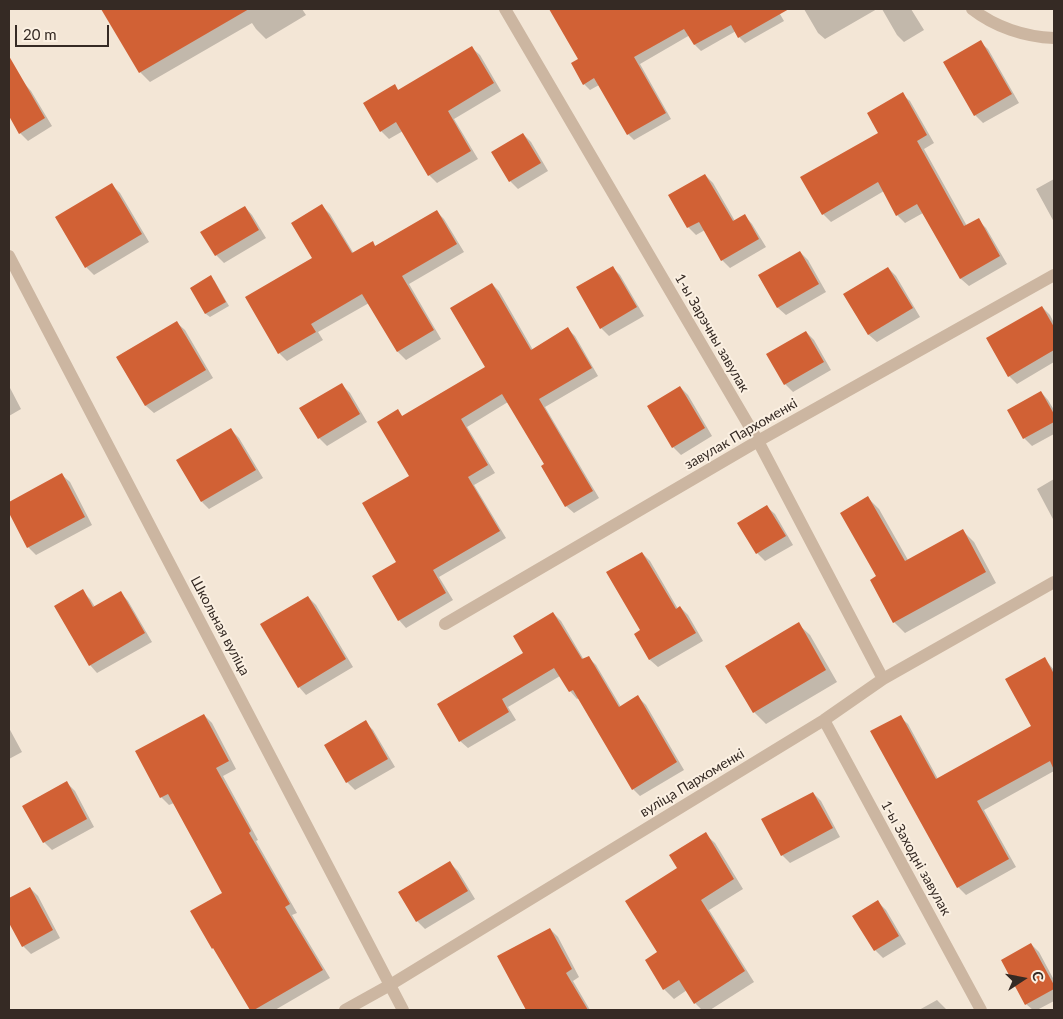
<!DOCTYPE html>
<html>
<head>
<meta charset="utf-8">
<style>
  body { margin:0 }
  #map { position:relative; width:1063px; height:1019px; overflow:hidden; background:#f3e6d6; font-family:Lato,sans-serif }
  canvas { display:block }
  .frame { position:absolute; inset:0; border:10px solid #352a24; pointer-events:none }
  .north { position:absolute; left:998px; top:954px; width:50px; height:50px; -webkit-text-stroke:4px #fbf0e2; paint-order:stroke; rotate:79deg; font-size:14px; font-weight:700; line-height:20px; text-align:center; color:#352a24 }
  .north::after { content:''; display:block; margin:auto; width:18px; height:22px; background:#352a24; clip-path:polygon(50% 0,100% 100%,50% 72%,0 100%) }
  .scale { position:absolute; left:15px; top:25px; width:94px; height:22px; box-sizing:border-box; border:2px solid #352a24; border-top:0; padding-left:6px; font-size:15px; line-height:18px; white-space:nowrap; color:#352a24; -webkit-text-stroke:4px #fbf0e2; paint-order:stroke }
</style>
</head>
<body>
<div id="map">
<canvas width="1063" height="1019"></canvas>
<div class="frame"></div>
<div class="north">С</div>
<div class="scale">20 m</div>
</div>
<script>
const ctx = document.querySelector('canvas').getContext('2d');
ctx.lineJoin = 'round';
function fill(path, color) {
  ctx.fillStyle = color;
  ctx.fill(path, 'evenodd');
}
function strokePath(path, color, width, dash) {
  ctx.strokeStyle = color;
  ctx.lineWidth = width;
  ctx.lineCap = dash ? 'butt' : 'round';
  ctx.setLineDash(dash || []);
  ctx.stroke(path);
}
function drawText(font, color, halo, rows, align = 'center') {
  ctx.font = font + ' Lato,sans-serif';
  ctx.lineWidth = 4;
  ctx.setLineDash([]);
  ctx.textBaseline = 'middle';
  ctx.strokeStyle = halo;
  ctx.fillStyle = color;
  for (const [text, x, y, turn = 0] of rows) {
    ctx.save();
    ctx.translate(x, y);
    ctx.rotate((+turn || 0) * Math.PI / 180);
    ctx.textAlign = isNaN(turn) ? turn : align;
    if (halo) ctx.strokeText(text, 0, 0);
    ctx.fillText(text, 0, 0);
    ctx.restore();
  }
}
fill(new Path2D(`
  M111,9h191l4,6 -40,24 -10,-10 -4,-6 -102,59 -10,-10 -35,-60z
  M551,9h147l2,3 6,-3h71l7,12 -39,22 -6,-6 -3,-6 -35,20 -6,-6 -5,-10 -50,29 31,55 -37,21 -6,-6 -29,-49 -9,5 -6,-6 -4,-24z
  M804,9h73l-52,30 -7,-6z
  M882,9h29l13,21 -20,12 -7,-7z
  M980,42l8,7 31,54 -36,20 -8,-8z
  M472,48l8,7 21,36 -47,28 24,40 -41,24 -8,-8 -26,-44 -14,8 -8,-8 14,-45 4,5z
  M24,83l7,8 21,35 -24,15 -8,-8 -11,-19v-22z
  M902,94l8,7 24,42 -10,6 43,77 11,-6 8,8 21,36 -38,22 -8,-7 -38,-66 -18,10 -8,-8 -13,-24 -53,31 -8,-8 57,-81z
  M523,134l8,8 17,29 -30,18 -8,-8z
  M705,175l8,8 22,38 10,-5 7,8 14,23 -36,21 -8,-8 -17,-30 -9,5 -8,-8z
  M1054,179v43l-18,-33z
  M112,185l8,8 29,49 -55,33 -8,-8z
  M322,206l8,8 24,40 19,-11 3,4 60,-36 8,8 20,33 -55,32 32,55 -35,21 -8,-8 -29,-49 -51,29 5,8 -36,21 -8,-8 -32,-55 66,-40z
  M245,207l7,8 14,23 -42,25 -8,-8z
  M800,252l8,8 18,32 -40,23 -8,-7 -19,-32z
  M612,267l8,8 24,41 -35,20 -8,-8 -23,-40z
  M888,268l8,8 24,41 -43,25 -8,-7 -24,-41z
  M214,280l15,26 -19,11 -4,-3 -15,-26z
  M492,284l7,7 34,59 35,-21 7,7 23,40 -53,31 54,91 -25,15 -8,-7 -21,-41 -37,-63 -41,25 28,46 -21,12 32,53 -67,39 14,23 -47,28 -7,-8 -25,-44 24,-14 12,-86 -12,-65 5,6 84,-50z
  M1042,307l8,8 4,8v39l-37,22 -8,-8z
  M177,323l8,7 28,48 -59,35 -8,-7 -29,-48z
  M806,332l8,8 17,30 -38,22 -8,-8z
  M342,385l8,8 17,29 -40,24 -8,-8z
  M9,386l12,23 -12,7z
  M680,387l8,8 24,41 -31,19 -8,-8z
  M1041,392l7,8 6,10v24l-22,12 -8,-8 -15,-28z
  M231,430l8,8 24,40 -54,31 -7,-7z
  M62,475l8,7 22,43 -56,30 -8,-8 -19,-37v-6z
  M1054,479v42l-17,-32z
  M868,498l11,11 29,51 55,-29 11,11 22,41 -91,50 -11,-11z
  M767,507l8,7 18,31 -28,16 -8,-8z
  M642,553l8,8 28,48 2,-2 8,8 15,26 -45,26 -8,-7 -15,-26 7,-4z
  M82,591l8,8 5,8 26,-14 7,8 24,41 -55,31 -7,-8z
  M308,597l8,8 37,62 -47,28 -7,-8z
  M553,613l8,8 23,39 4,-3 8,8 25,42 17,-10 8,8 38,65 -44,26 -7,-7 -54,-91 -2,1 -7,-8 -10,-15 -52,31 8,13 -48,28 -8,-7z
  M798,624l12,11 27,47 -71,42 -12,-12 -28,-46z
  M1044,658l10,12v103v-2l-70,39 32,57 -50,28 -8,-8 -58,-170 8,7 30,55 95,-52z
  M204,715l8,8 24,46 -13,7 35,64 -2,1 41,72 -5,2 38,63 -55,32h-23l-35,-58 7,-59 -50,-90 -5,2 -8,-8 -24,-45z
  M365,722l8,8 22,37 -40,23 -8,-8 -21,-37z
  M9,728l13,24 -13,7z
  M67,783l8,8 19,36 -42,23 -8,-8z
  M813,793l8,8 19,36 -50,26 -8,-8 -19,-35z
  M705,834l10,9 28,46 -34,21 45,72 -44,28h-8l-7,-7 -8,-13 -13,9 -10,-10 15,-120z
  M450,863l8,8 17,28 -50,30 -8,-8z
  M30,888l8,8 22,42 -29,16 -8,-8 -14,-26v-20z
  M878,902l8,8 20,34 -23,14 -8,-8z
  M550,929l8,8 21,40 -6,4 17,29h-63l-28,-53z
  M1031,944l8,8 15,28v21l-17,9h-4l-7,-6z
  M937,1000l10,10h-28z`), '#0003');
fill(new Path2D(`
  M101,9h148l-110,64z
  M549,9h240l-51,29 -7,-13 -37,20 -10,-16 -50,28 32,56 -39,22 -33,-57 -11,7 -12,-22 7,-4z
  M981,40l31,54 -38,22 -31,-54z
  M472,46l22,37 -46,28 23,40 -43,25 -32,-54 -16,10 -17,-29 32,-19 3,6z
  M9,56l36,62 -26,16 -10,-18z
  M903,92l24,43 -10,6 47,85 15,-8 21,38 -40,23 -43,-75 -21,12 -18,-34 -56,33 -22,-38 78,-44 -11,-20z
  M523,133l18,30 -32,19 -18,-30z
  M705,174l28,47 12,-7 14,25 -38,22 -22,-39 -12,6 -19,-33z
  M112,183l30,51 -57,34 -30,-51z
  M322,204l30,49 21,-12 2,5 62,-36 20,34 -55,32 32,54 -37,22 -35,-58 -51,30 5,8 -38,22 -33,-57 67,-39 -21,-35z
  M245,206l14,24 -44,26 -15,-24z
  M800,251l19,33 -42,24 -19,-33z
  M613,266l24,41 -37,22 -24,-42z
  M888,267l25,41 -45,27 -25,-41z
  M211,275l15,27 -21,12 -15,-26z
  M492,283l39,67 37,-23 24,41 -53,31 54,92 -28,16 -24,-41 3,-2 -42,-70 -41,25 27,46 -20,12 32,54 -67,39 13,23 -48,28 -26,-45 24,-14 -34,-59 47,-27 -32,-54 21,-13 4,7 83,-49 -35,-59z
  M1042,306l12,21v23l-46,27 -22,-39z
  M177,321l29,49 -61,36 -29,-49z
  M806,331l18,31 -40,23 -18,-31z
  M342,383l18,31 -42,25 -19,-31z
  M680,386l25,42 -33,20 -25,-42z
  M1041,391l13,23v8l-31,17 -16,-29z
  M231,428l25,42 -55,32 -25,-42z
  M62,473l23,44 -58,31 -18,-35v-11z
  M868,496l37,65 58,-32 23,43 -93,51 -23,-43 6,-4 -36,-63z
  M767,505l19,31 -30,18 -19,-31z
  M642,552l34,57 4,-3 16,27 -47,27 -15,-26 6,-4 -34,-58z
  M83,589l10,18 28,-16 24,42 -56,33 -35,-60z
  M308,596l38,63 -48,29 -38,-64z
  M553,612l29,47 7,-3 30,51 19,-12 39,67 -45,28 -59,-100 -4,2 -15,-24 -52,31 7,13 -50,30 -22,-38 86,-51 -10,-17z
  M799,622l27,48 -73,43 -28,-47z
  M1045,657l9,17v96l-4,-9 -73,40 32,58 -52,29 -87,-157 31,-16 35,64 95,-53 -26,-47z
  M204,714l25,47 -13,7 35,63 -2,2 41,71 -5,3 38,63 -69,40h-4l-37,-62 -1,1 -22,-38 32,-18 -54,-99 -8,4 -25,-47z
  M366,720l22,39 -42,24 -22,-38z
  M67,781l20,38 -44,24 -21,-37z
  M813,792l20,36 -52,28 -20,-37z
  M706,832l28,47 -33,21 44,71 -51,33 -15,-24 -16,10 -18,-30 12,-8 -32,-51 52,-33 -8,-13z
  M450,861l18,30 -52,31 -18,-30z
  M30,887l23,43 -31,17 -13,-24v-25z
  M878,900l21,36 -25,15 -22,-35z
  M550,928l22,41 -6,4 22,37h-62l-29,-54z
  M1031,943l23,42v4l-29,16 -24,-45z`), '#d16135');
strokePath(new Path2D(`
  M505,9l253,432 125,238
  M972,9c23,18 53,28 82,29
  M9,256l394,754
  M445,624l313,-183 296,-166
  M824,720l157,290
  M345,1010l45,-25 434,-265 59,-41 171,-97`), '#ccb6a1', 12);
drawText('14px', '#352a24', '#fbf0e2', [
  ["1-ы Зарэчны завулак",712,333,60],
  ["завулак Пархоменкі",741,434,-30],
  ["Школьная вуліца",220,626,62],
  ["вуліца Пархоменкі",692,783,-31],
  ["1-ы Заходні завулак",916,858,61]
]);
</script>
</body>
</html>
